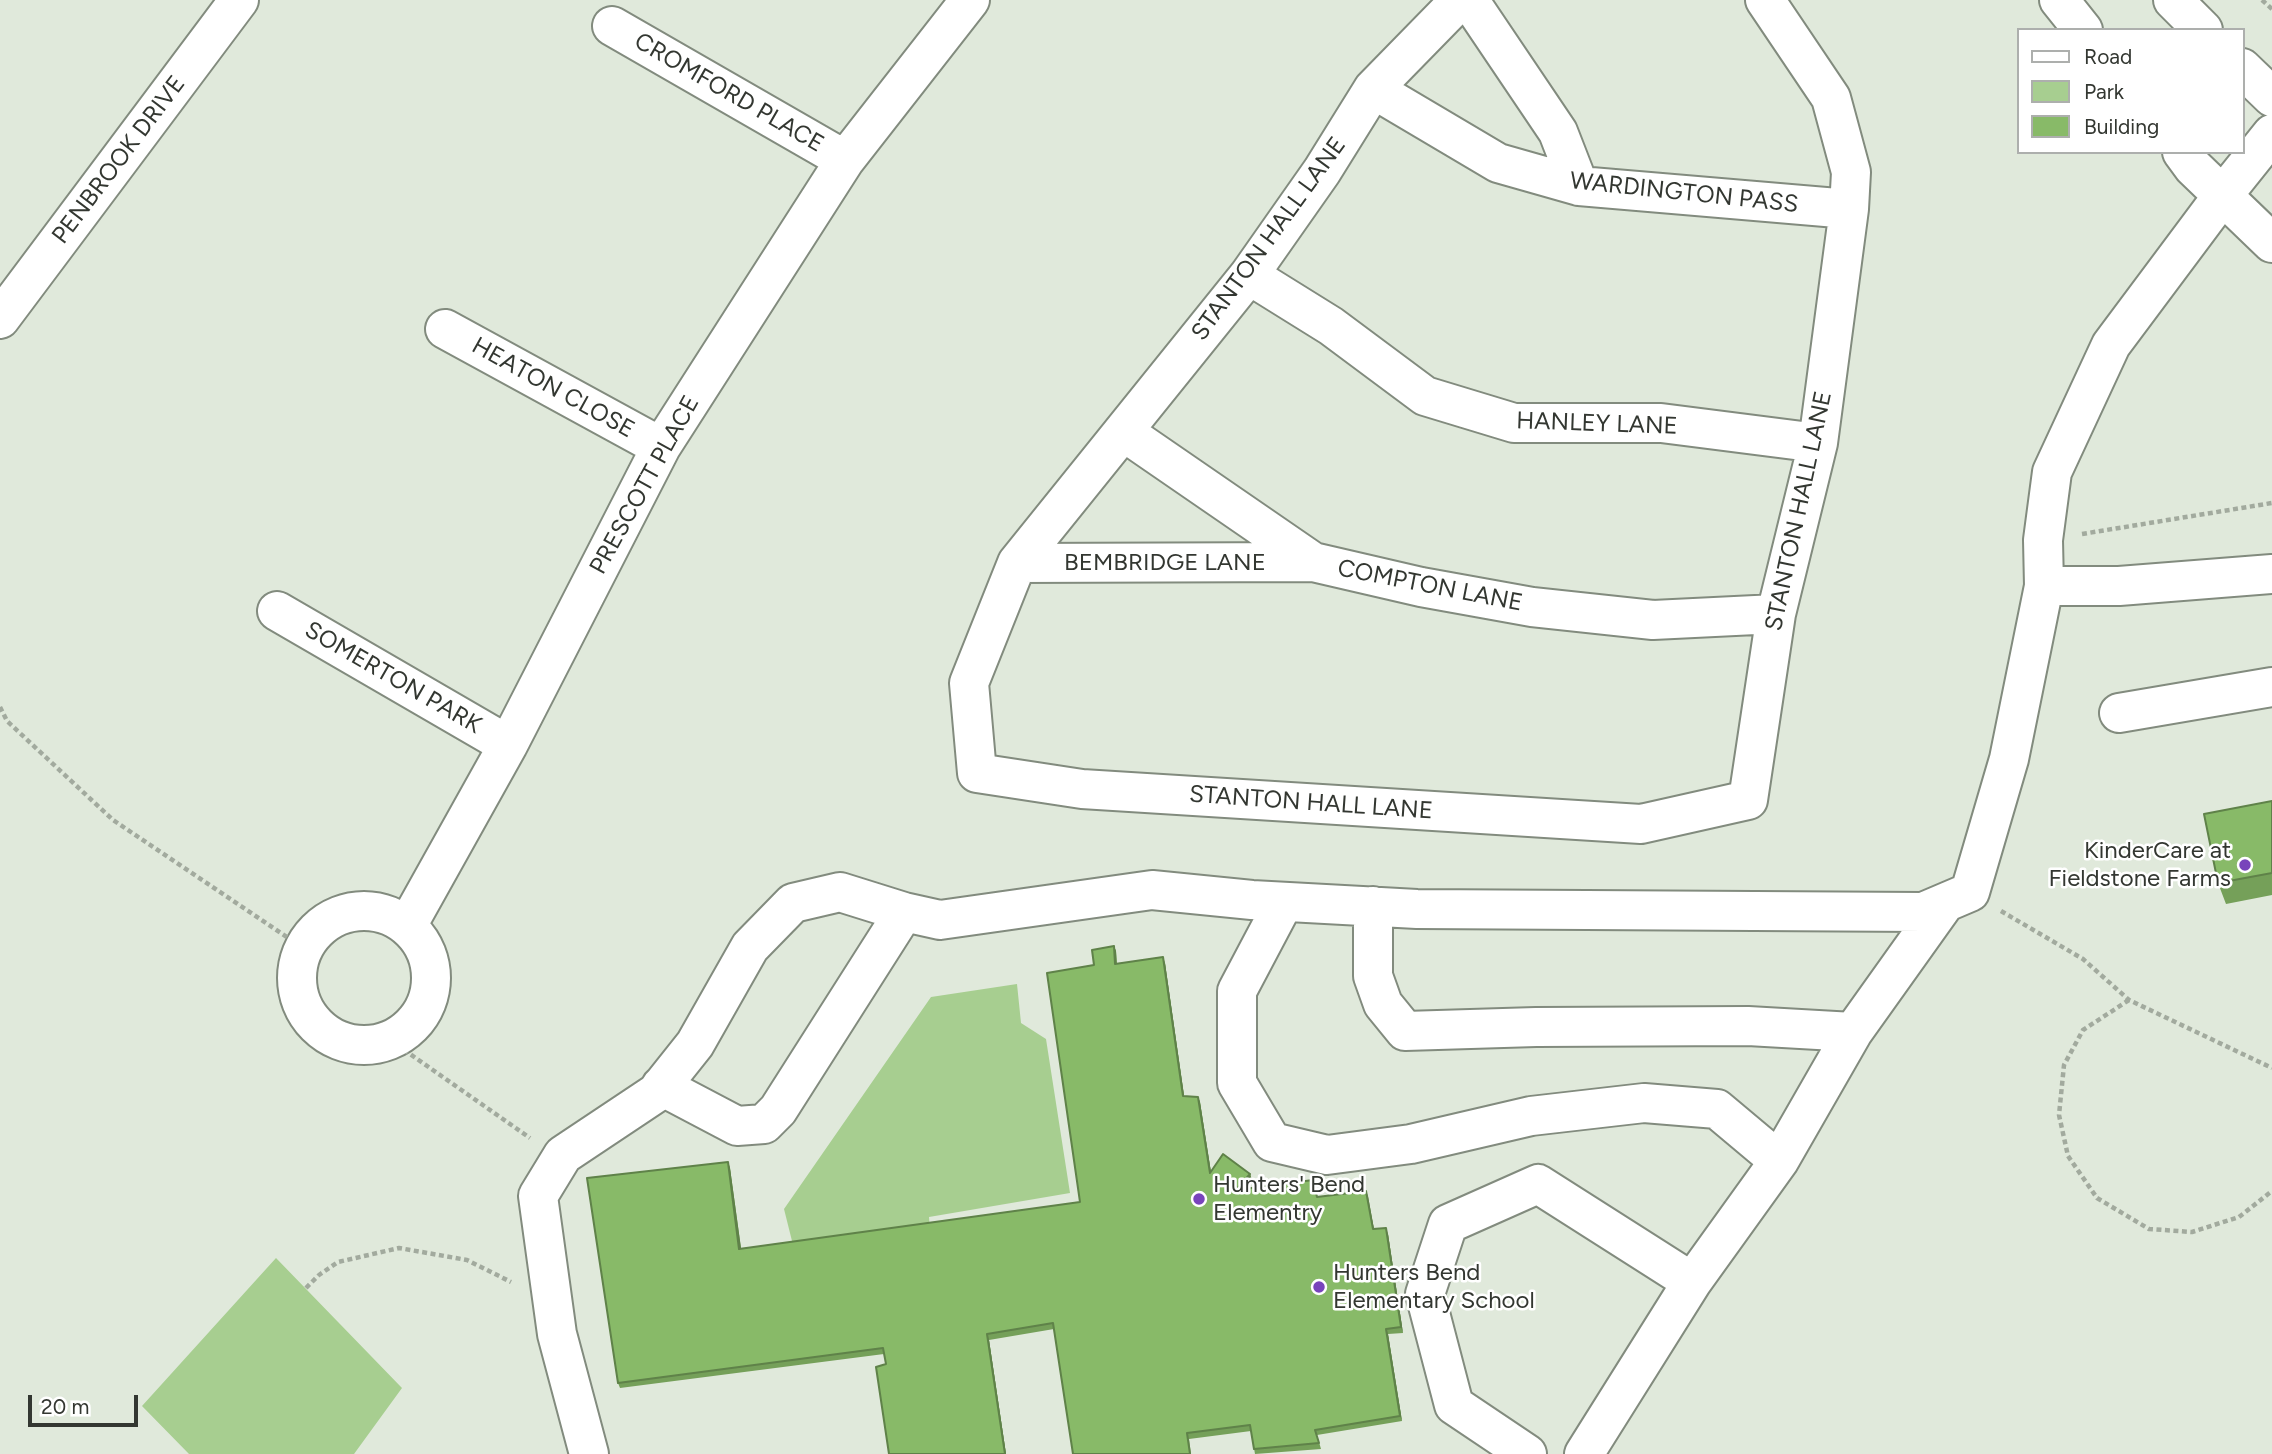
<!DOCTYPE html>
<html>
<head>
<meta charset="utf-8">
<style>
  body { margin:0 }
  #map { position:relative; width:2272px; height:1454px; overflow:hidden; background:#e0e9db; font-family:Figtree,sans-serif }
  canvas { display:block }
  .legend { position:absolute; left:2017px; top:28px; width:228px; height:126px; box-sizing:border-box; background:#fff; border:2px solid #adafad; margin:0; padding:9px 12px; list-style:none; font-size:21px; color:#333731 }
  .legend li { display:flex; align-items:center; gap:14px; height:35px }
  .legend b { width:35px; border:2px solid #adafad }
  .scale { position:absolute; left:28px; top:1395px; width:110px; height:32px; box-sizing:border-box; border:4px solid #333731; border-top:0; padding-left:9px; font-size:21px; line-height:24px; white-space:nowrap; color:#333731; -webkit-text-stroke:5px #fff; paint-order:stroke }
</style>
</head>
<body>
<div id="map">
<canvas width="2272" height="1454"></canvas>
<ul class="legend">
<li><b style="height:9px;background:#fff"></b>Road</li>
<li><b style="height:19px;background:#a7ce90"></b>Park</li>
<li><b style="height:19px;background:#88ba68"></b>Building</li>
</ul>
<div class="scale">20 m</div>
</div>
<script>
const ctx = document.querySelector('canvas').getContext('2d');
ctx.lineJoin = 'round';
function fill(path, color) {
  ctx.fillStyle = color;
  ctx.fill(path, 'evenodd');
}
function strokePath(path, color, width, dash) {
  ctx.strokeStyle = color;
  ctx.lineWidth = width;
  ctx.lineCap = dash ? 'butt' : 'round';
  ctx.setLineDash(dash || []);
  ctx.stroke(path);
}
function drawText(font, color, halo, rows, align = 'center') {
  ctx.font = font + ' Figtree,sans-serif';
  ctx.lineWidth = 5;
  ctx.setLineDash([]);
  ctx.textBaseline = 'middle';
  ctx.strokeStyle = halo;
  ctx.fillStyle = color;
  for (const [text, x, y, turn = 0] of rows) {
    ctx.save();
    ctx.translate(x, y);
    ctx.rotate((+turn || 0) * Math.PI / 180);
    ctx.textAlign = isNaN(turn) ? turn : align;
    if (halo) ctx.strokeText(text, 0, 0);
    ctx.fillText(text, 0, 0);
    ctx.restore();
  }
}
fill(new Path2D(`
  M1017,984l4,39 25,16 24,154 -141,24 1,13 -136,19 -10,-40 147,-212z
  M276,1258l126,130 -48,66h-165l-47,-48z`), '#a7ce90');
const minor = new Path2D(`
  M1460,0l-87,89 -51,82 -73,104 -232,288 -48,120 8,90 105,16 559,35 107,-24 28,-186 42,-171 31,-234 2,-37 -20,-74 -66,-98
  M1469,0l89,132 21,54
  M2059,0l24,30
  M2173,0l30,30
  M612,26l233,134
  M2242,68l30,29
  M1373,89l125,74 81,23 270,23
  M2182,152l11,15 79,76
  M1249,275l82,51 94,70 89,27h147l157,20
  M0,319l239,-319
  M445,329l216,118
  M1124,432l189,130 108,25 111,20 121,13 123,-6
  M1017,563l296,-1
  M2044,586h75l153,-12
  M277,611l231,134
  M2119,713l153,-26
  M1284,902l-47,89v92l35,59 55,13 84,-11 120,-28 113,-13 73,6 62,52
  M1373,906v70l10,28 22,27 131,-4 212,-1 105,6
  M297 978a67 67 0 1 1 134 0a67 67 0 1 1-134 0Z
  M407,926l101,-181 153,-298 184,-287 125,-160
  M661,1086l76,40 27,-2 14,-14 126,-198
  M589,1454l-32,-120 -19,-138 25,-41 93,-62 39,-49 55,-97 43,-44 47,-11 64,20 36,8 212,-30 100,10 165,9 506,3 47,-20 39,-133 35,-173 -1,-46 9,-68 59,-127 112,-150 49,-61
  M1527,1454l-73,-49 -29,-111 23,-70 90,-40 154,98
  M1584,1454l108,-172 87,-121 74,-129 92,-129`);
strokePath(minor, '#828b7e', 42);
strokePath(new Path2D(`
  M2262,0l10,9
  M2082,534l190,-31
  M0,707l7,14 106,99 190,128
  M2001,911l82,48 46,41 143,68
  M2129,1000l-46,30 -19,35 -5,50 9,41 29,42 52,31 43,3 47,-15 33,-26
  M390,1040l140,98
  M306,1288l13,-13 19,-13 61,-14 68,12 44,22`), '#a2aa9e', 4.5, [5, 3.5]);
strokePath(minor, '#fff', 38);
fill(new Path2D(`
  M2272,801v94l-46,9 -8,-21z
  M1114,946l2,5 1,13 48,-1 19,133 14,1 2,5 11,70 39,2 2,6 -8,9 71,-4 2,12 49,-6 8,38 14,5 15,99 -15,1 14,87 -85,14 4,14 -66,5 -4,-23 -62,8 2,15h-118l-19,-125 -65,11 17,114h-117l-3,-90 -2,-10 -264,34 -2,-5 110,-221 2,6 11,81 339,-47 14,-237z`), '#75a059');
fill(new Path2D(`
  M1114,946l2,5 1,19 -2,-6z
  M1163,957l2,6 20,139 -2,-6z
  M1198,1097l2,5 12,77 -2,-6z
  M728,1162l2,6 12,87 -3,-6z
  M1250,1174l2,6 -14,16 -2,-6z
  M1366,1191l2,5 7,39 -2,-6z
  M1386,1228l2,6 15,99 -2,-6z
  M1386,1329l2,5 14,87 -2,-5z
  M987,1334l2,6 17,114h-1z`), '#5f8249');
const building = new Path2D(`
  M2272,801v72l-54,10 -14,-69z
  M1114,946l1,18 48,-7 20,139 15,1 12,76 13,-19 27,20 -14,16 77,-10 4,17 49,-6 7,38 13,-1 15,99 -15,2 14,87 -85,14 4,13 -65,6 -4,-24 -63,8 3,21h-117l-20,-131 -66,11 18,120h-116l-13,-87 10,-3 -3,-16 -265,35 -31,-205 141,-16 11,87 341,-47 -33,-229 47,-8 -2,-15z`);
fill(building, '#88ba68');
strokePath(building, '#5f8249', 2);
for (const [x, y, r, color] of [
  [2245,865,7,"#7844bb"],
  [1199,1199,7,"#7844bb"],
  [1319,1287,7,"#7844bb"]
]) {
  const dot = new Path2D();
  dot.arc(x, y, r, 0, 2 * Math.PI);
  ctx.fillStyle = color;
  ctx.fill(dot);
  strokePath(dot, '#fff', 2.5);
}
drawText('24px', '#333731', '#fff', [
  ["CROMFORD PLACE",729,93,30],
  ["PENBROOK DRIVE",119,160,-53],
  ["WARDINGTON PASS",1684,193,6],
  ["STANTON HALL LANE",1269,239,-54],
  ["HEATON CLOSE",553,388,29],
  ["HANLEY LANE",1597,424,2],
  ["PRESCOTT PLACE",645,485,-61],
  ["STANTON HALL LANE",1799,511,-78],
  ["BEMBRIDGE LANE",1165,563],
  ["COMPTON LANE",1430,586,11],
  ["SOMERTON PARK",393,678,30],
  ["STANTON HALL LANE",1311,803,4]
]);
drawText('24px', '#333731', '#fff', [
  ["KinderCare at",2231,851,"right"],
  ["Fieldstone Farms",2231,879,"right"],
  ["Hunters' Bend",1213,1185],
  ["Elementry",1213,1213],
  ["Hunters Bend",1333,1273],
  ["Elementary School",1333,1301]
], 'left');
</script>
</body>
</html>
